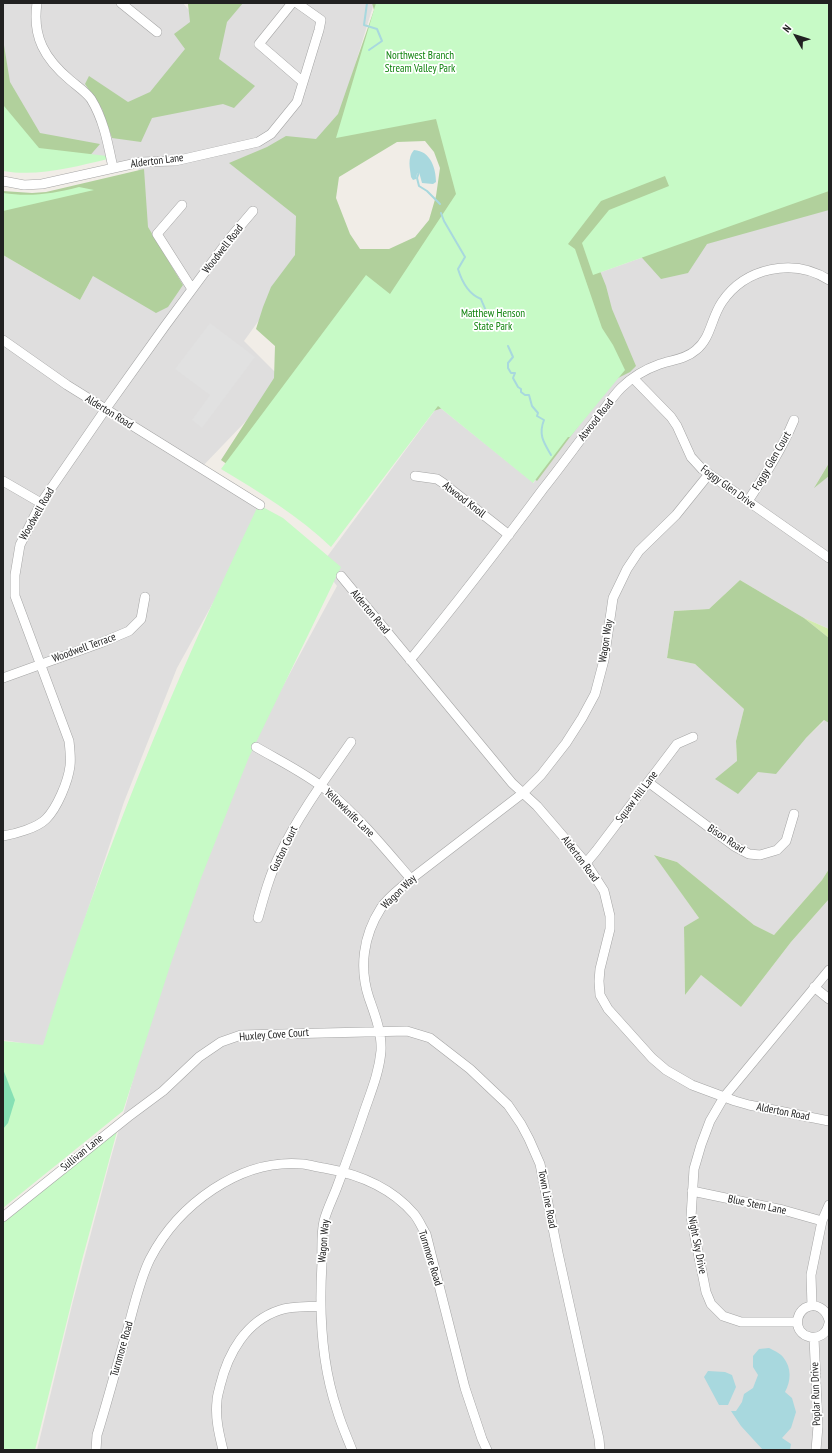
<!DOCTYPE html>
<html>
<head>
<meta charset="utf-8">
<style>
  body { margin:0 }
  #map { position:relative; width:832px; height:1453px; overflow:hidden; background:#f1ede7; font-family:"PT Sans Narrow",sans-serif }
  canvas { display:block }
  .frame { position:absolute; inset:0; border:4px solid #212121; pointer-events:none }
  .north { position:absolute; left:776px; top:16px; width:40px; height:40px; -webkit-text-stroke:3px #fff; paint-order:stroke; rotate:309deg; font-size:11px; font-weight:700; line-height:16px; text-align:center; color:#212121 }
  .north::after { content:''; display:block; margin:auto; width:14px; height:18px; background:#212121; clip-path:polygon(50% 0,100% 100%,50% 72%,0 100%) }
</style>
</head>
<body>
<div id="map">
<canvas width="832" height="1453"></canvas>
<div class="frame"></div>
<div class="north">N</div>
</div>
<script>
const ctx = document.querySelector('canvas').getContext('2d');
ctx.lineJoin = 'round';
function fill(path, color) {
  ctx.fillStyle = color;
  ctx.fill(path, 'evenodd');
}
function strokePath(path, color, width, dash) {
  ctx.strokeStyle = color;
  ctx.lineWidth = width;
  ctx.lineCap = dash ? 'butt' : 'round';
  ctx.setLineDash(dash || []);
  ctx.stroke(path);
}
function drawText(font, color, halo, rows, align = 'center') {
  ctx.font = font + ' "PT Sans Narrow",sans-serif';
  ctx.lineWidth = 3.5;
  ctx.setLineDash([]);
  ctx.textBaseline = 'middle';
  ctx.strokeStyle = halo;
  ctx.fillStyle = color;
  for (const [text, x, y, turn = 0] of rows) {
    ctx.save();
    ctx.translate(x, y);
    ctx.rotate((+turn || 0) * Math.PI / 180);
    ctx.textAlign = isNaN(turn) ? turn : align;
    if (halo) ctx.strokeText(text, 0, 0);
    ctx.fillText(text, 0, 0);
    ctx.restore();
  }
}
fill(new Path2D(`
  M3,3h180l9,11 45,-11h137l-37,121 -14,78 -24,63 -55,76 37,37 -34,42 -47,49 60,36 2,9 -85,154 -53,134 -64,191 -14,54 -43,-7v-785l77,45 13,-24 48,-113 -28,5 -5,-9 -69,-11 -36,-47z
  M829,191v272l-14,23 14,-10v153l-25,-11 -64,-38 -31,29 -35,2 -7,47 28,6 49,45 -8,32 1,20 21,11 48,-34 19,-18 4,3v146l-7,11 -48,55 -20,-10 -77,-63 -22,-7 44,63 -15,10 1,67 16,-20 40,32 50,-65 38,-43v551h-792l36,-149 37,-140 39,-138 36,-109 64,-165 88,-163 -16,-21 117,-159 96,77 59,-208z`), '#dfdede');
fill(new Path2D(`
  M804,618l25,11v9z`), '#d2ebae');
fill(new Path2D(`
  M187,3h56l-16,19 -8,37 36,27 -21,22 -11,-4 -71,14 -11,24 -29,-4 -10,-29 -17,-25 4,-8 39,26 22,-10 35,-43 -11,-15 16,-12 -2,-18z
  M372,3h457v207l-122,34 -19,29 -27,6 -34,-38 -33,15 12,30 6,23 24,57 -6,6 -18,9 -75,100 -90,-76 -1,2 -16,5 -161,82 -48,-34 53,-82 1,-32 -19,-17 7,-22 8,-20 24,-32 1,-39 -67,-53 38,-16 19,-11 30,3 22,-25 36,-104zM425,141l9,11 6,16 -4,28 -7,24 -14,17 -26,12h-29l-10,-15 -14,-36 3,-21 58,-35z
  M3,39l7,43 30,51 60,11 -13,15 -84,12z
  M144,169l4,58 35,58 -15,22 -12,6 -63,-37 -13,24 -77,-45v-64l29,2 14,-1z
  M829,463v13l-15,12z
  M740,580l64,38 25,20v85l-5,-3 -18,18 -30,36 -18,-2 -20,22 -23,-15 22,-18 -1,-20 8,-32 -49,-45 -28,-6 7,-47 35,-2z
  M654,855l23,7 77,63 20,10 48,-55 7,-11v30l-38,43 -50,65 -40,-32 -16,20 -1,-68 15,-9z`), '#b1d09c');
fill(new Path2D(`
  M376,3h453v188l-236,84 -11,-32 27,-33 60,-24 -4,-10 -64,25 -33,43 7,5 27,79 11,17 12,25 -55,67h-2l-35,46 -95,-77 -107,141c-31,-30 -73,-56 -110,-78l145,-194 24,19 66,-100 -20,-75 -100,19z
  M3,101l1,5 35,42 68,8 1,3c-35,8 -69,18 -105,12z
  M79,187l15,3 -91,21v-18c26,4 50,1 76,-6z
  M259,505l24,13 58,49 -92,190 -16,40 -32,81 -29,82 -49,151 -120,97v-167l40,4c56,-184 130,-361 213,-535z
  M119,1124l-37,136 -47,190h-32v-231z`), '#c7fac6');
fill(new Path2D(`
  M3,1069l12,31 -7,23 -5,6z`), '#86e0b4');
fill(new Path2D(`
  M210,323l45,34 -53,71 -10,-8 18,-25 -35,-26z`), '#e1e1e1');
fill(new Path2D(`
  M414,150c17,1 22,19 22,32l-3,2 -11,-1 -3,-11 -2,2 -1,5 -3,1 -2,-3c-1,-9 -4,-19 3,-27z
  M769,1348c4,2 11,5 14,9 9,11 8,24 2,35l7,6 4,14 -5,16 -9,10 9,6 -1,6h-27l-22,-24 -10,-15h5l6,-9 2,-8 9,-6 5,-13 -5,-8v-11l6,-7z
  M708,1371l17,1 7,3 4,12 -8,18h-9l-15,-28z`), '#a8d8de');
strokePath(new Path2D(`
  M367,3l-3,22 13,4 5,12 -13,9
  M419,172l-2,6 2,8 8,5 13,13
  M441,213l3,8 21,36 -7,12c4,13 10,25 23,30 2,6 5,10 6,16l-1,3 5,7h8
  M508,346l5,11 -5,6v5l3,5h4l-2,5 5,9 3,2v3l4,3h4l3,11 6,7 -1,3 7,4c-6,15 0,23 7,35`), '#a8d8de', 2);
const minor = new Path2D(`
  M37,3c-5,34 8,56 33,77 7,6 16,12 21,19 13,21 17,45 22,69
  M121,3l36,29
  M292,3l-33,41 44,38
  M3,181l21,4 18,-1 99,-22 34,-1 83,-19 13,-8 26,-32 22,-72 2,-10 -24,-17
  M182,205l-25,29 35,55
  M3,340l64,45 193,120
  M633,378l38,39 6,9 14,31 11,12 127,89
  M415,476l22,3 6,4 66,52
  M3,481l38,22
  M748,501c17,-26 34,-52 46,-81
  M341,576l171,207 25,23 49,57 18,28 6,25v13l-10,40 -1,12 1,14 8,14 44,49 14,12 26,15 43,16 14,4 80,16
  M410,660c46,-56 90,-113 133,-171 20,-25 39,-52 59,-77 6,-8 12,-17 19,-24 10,-10 25,-19 39,-24 12,-4 26,-5 36,-14 15,-12 15,-32 26,-48 23,-34 71,-45 107,-22
  M3,678l100,-36 26,-11 12,-12 4,-22
  M256,747c24,14 51,27 73,45 31,26 56,57 82,87
  M648,782l86,64 15,8 11,1 17,-5 9,-9 8,-27
  M3,836c12,-2 34,-8 43,-17 11,-11 22,-37 24,-53 1,-8 0,-16 -1,-25l-54,-145v-21l5,-30 21,-42 64,-93 60,-84 65,-88 23,-27
  M586,863l10,-12 81,-107 16,-7
  M258,918c6,-22 12,-44 22,-64 19,-40 46,-76 71,-112
  M814,987l15,12
  M692,1191l91,19 39,11
  M3,1217l125,-100 35,-26 36,-34 22,-15 20,-7 166,-4 23,7 40,31 38,36 13,19 8,15 11,25 18,89 41,186 1,11
  M812,1306l-1,-31 11,-54 7,-16
  M829,1320c-3,-11 -13,-18 -24,-12 -3,2 -6,6 -7,10 -5,21 27,28 31,5
  M797,1322h-56l-18,-6 -12,-12 -5,-12 -15,-75 3,-48 7,-24 9,-24 14,-24 105,-127
  M814,1338l4,88 -2,24
  M96,1450l1,-15c11,-35 20,-71 31,-107 6,-22 12,-49 22,-69 28,-54 90,-101 153,-95 7,1 14,3 21,4 34,6 67,19 90,46 5,6 8,14 12,20l39,154 17,51 5,11
  M223,1450c-4,-16 -8,-33 -6,-49 0,-5 2,-10 3,-15 8,-33 26,-65 60,-76 12,-4 28,-3 40,-4
  M352,1450c-5,-13 -11,-26 -15,-40 -16,-47 -18,-98 -15,-147 0,-13 -1,-30 2,-42 3,-12 9,-23 13,-34 9,-24 18,-48 26,-72 7,-21 16,-41 18,-64 1,-18 -6,-36 -12,-53 -10,-30 -6,-62 12,-90 7,-11 20,-20 30,-29l112,-86 18,-18 25,-32 16,-25 13,-24 9,-34 9,-62 14,-29 12,-18 37,-36 33,-41`);
strokePath(minor, '#a5a5a5', 10);
strokePath(minor, '#fff', 9);
drawText('11px', '#0e820c', '#fff', [
  ["Northwest Branch",420,56],
  ["Stream Valley Park",420,69],
  ["Matthew Henson",493,314],
  ["State Park",493,327]
]);
drawText('11px', '#212121', '#fff', [
  ["Alderton Lane",157,161,-7],
  ["Woodwell Road",223,249,-52],
  ["Alderton Road",109,412,32],
  ["Atwood Road",596,420,-52],
  ["Foggy Glen Court",772,461,-60],
  ["Foggy Glen Drive",728,487,36],
  ["Atwood Knoll",464,500,38],
  ["Woodwell Road",37,514,-60],
  ["Alderton Road",370,612,50],
  ["Wagon Way",606,641,-81],
  ["Woodwell Terrace",84,648,-20],
  ["Squaw Hill Lane",637,797,-53],
  ["Yellowknife Lane",349,813,44],
  ["Bison Road",726,839,34],
  ["Guston Court",284,849,-64],
  ["Alderton Road",580,859,53],
  ["Wagon Way",399,892,-44],
  ["Huxley Cove Court",274,1035,-4],
  ["Alderton Road",783,1112,11],
  ["Sullivan Lane",82,1153,-39],
  ["Town Line Road",547,1199,79],
  ["Blue Stem Lane",757,1205,12],
  ["Wagon Way",324,1241,-85],
  ["Night Sky Drive",697,1245,79],
  ["Turnmore Road",430,1258,73],
  ["Turnmore Road",122,1349,-74],
  ["Poplar Run Drive",816,1394,-92]
]);
</script>
</body>
</html>
